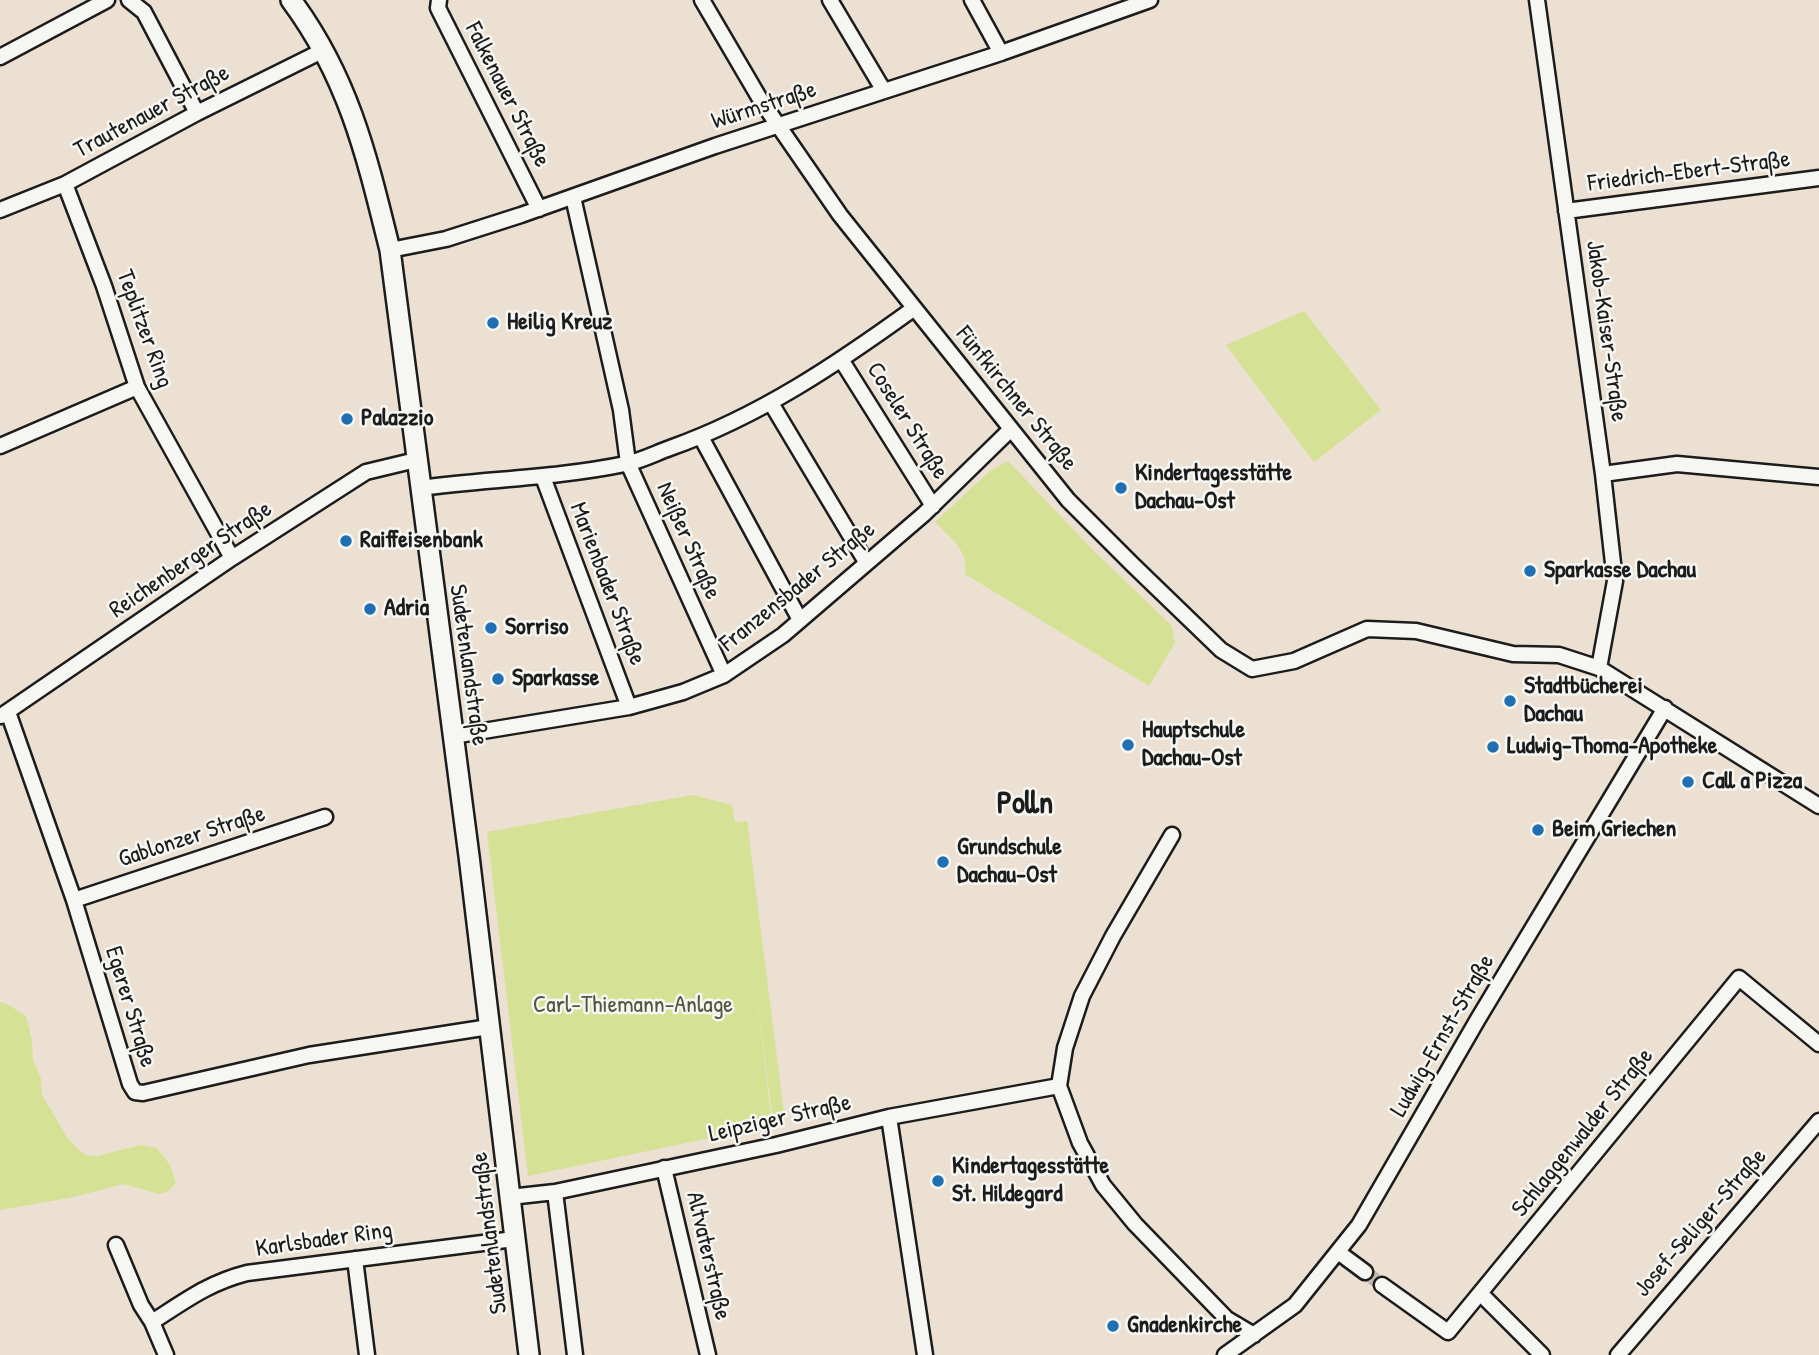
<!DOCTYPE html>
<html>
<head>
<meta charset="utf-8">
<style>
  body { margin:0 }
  canvas { display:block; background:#ebe0d1 }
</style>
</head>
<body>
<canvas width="1819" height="1355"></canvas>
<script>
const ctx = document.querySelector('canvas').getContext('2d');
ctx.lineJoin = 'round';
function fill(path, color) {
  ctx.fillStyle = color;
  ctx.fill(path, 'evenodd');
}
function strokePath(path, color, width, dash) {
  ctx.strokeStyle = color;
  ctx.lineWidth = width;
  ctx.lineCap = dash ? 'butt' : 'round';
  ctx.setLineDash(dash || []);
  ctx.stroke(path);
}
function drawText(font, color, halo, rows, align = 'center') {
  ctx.font = font + ' "Patrick Hand",sans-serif';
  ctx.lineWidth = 5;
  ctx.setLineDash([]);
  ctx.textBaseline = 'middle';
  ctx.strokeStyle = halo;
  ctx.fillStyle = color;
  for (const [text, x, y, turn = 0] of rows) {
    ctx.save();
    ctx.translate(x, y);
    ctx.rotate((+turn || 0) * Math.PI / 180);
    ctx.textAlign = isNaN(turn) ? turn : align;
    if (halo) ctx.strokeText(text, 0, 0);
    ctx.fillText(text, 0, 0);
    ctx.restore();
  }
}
fill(new Path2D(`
  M1304,311l77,99 -67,52 -88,-117z
  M1008,461l86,90 78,75 3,17 -26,43 -184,-112c4,-24 -15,-36 -30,-52l55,-51z
  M692,795l40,10 3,17 12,-1 38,300 -12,1 -19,-151 18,154 -244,51 -41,-344z
  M0,1002l7,2 19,12 6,24 1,20 8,19 1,16 26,44 17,16 12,1 44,-11 16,3 13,17 6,17 -7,9 -10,3 -36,-10 -49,13 -74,13z`), '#d5e194');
strokePath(new Path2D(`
  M1365,1272l17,13`), '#c2b9ad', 14, [14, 7]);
const street = new Path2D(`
  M129,0l15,12 53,101
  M439,0l-1,8 101,201
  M702,0l58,99 80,116 228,285 65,65 88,85 31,19 42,-8 73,-32 49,2 97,23 46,1 40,13 220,138
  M830,0l54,91
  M972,0l29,53
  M1537,0l66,474 12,107 -16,87
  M0,57l107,-57
  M65,184l39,102 33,101 95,171
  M573,197l48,213 7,53 96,212
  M0,210l65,-26 132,-71 127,-63
  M1566,211l253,-33
  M390,250l56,-11 75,-24 194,-69 286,-93 149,-53
  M842,361l91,145
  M771,403l95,159
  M701,437l99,183
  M0,446l137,-59
  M1603,474l74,-10 142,13
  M543,477l86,230
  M420,488c68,-9 137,-10 205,-24 16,-3 31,-11 45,-16 90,-32 167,-84 243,-139
  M8,712l66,188 56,184 5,8 8,1 166,-38 180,-28
  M1,716l231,-158 134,-86 50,-12
  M453,736l176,-29 54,-15 41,-17 59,-40 141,-121 87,-85
  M1172,835l-59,101 -31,60 -17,52 -6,38 21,57 23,42 32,39 92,95 27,16
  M74,900l251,-83
  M889,1117l36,238
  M664,1168l44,187
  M555,1192l20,163
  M510,1197l45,-5 221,-47 113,-28 170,-31
  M116,1245l25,60 11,17
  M1338,1252l27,20
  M355,1259l12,96
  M1382,1285l66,47 291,-354 80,66
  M1481,1294l61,61
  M166,1355l-14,-33c33,-21 56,-39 95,-49l267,-34
  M1225,1355l70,-50 64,-80 119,-206 187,-311
  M1618,1355l201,-234`);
const secondary = new Path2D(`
  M291,0c58,78 76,157 99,250l79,606 60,499`);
strokePath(street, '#1c1c1c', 19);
strokePath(secondary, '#1c1c1c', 24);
strokePath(street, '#f6f6f2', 14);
strokePath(secondary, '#f6f6f2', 19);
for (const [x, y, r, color] of [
  [493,323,7,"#1f6fb2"],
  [347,419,7,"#1f6fb2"],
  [1121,488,7,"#1f6fb2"],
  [346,541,7,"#1f6fb2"],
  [1530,571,7,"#1f6fb2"],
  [370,609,7,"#1f6fb2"],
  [491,628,7,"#1f6fb2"],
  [498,679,7,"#1f6fb2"],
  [1510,701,7,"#1f6fb2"],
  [1128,745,7,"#1f6fb2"],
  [1493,747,7,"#1f6fb2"],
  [1688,782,7,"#1f6fb2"],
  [1538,830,7,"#1f6fb2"],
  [943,862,7,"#1f6fb2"],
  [938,1181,7,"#1f6fb2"],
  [1113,1326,7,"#1f6fb2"]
]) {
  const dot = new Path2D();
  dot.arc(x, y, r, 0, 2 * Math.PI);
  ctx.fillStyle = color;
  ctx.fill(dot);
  strokePath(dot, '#f6f6f2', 2.5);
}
drawText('24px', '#1c1c1c', '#f6f6f2', [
  ["Falkenauer Straße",507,95,63],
  ["Würmstraße",764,106,-18],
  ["Trautenauer Straße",152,112,-28],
  ["Friedrich-Ebert-Straße",1689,172,-7],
  ["Teplitzer Ring",144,329,70],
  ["Jakob-Kaiser-Straße",1606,331,82],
  ["Fünfkirchner Straße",1016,399,51],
  ["Coseler Straße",907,421,58],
  ["Neißer Straße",688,541,66],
  ["Reichenberger Straße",191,560,-34],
  ["Marienbader Straße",607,584,69],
  ["Franzensbader Straße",798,587,-39],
  ["Sudetenlandstraße",468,665,82],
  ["Gablonzer Straße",192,837,-18],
  ["Egerer Straße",130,1007,73],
  ["Ludwig-Ernst-Straße",1443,1036,-60],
  ["Leipziger Straße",780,1119,-13],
  ["Schlaggenwalder Straße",1583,1133,-51],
  ["Josef-Seliger-Straße",1701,1223,-49],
  ["Sudetenlandstraße",490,1233,-97],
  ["Karlsbader Ring",324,1240,-8],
  ["Altvaterstraße",708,1256,77]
]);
drawText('bold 24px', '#1c1c1c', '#f6f6f2', [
  ["Heilig Kreuz",507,323],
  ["Palazzio",361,419],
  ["Kindertagesstätte",1135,474],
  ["Dachau-Ost",1135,502],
  ["Raiffeisenbank",360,541],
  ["Sparkasse Dachau",1544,571],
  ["Adria",384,609],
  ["Sorriso",505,628],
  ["Sparkasse",512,679],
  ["Stadtbücherei",1524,687],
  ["Dachau",1524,715],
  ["Hauptschule",1142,731],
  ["Dachau-Ost",1142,759],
  ["Ludwig-Thoma-Apotheke",1507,747],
  ["Call a Pizza",1702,782],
  ["Beim Griechen",1552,830],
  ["Grundschule",957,848],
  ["Dachau-Ost",957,876],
  ["Kindertagesstätte",952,1167],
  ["St. Hildegard",952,1195],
  ["Gnadenkirche",1127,1326]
], 'left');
drawText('24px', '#545740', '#f6f6f2', [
  ["Carl-Thiemann-Anlage",633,1006]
]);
drawText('bold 32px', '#1c1c1c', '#f6f6f2', [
  ["Polln",1025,804]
]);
</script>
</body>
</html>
